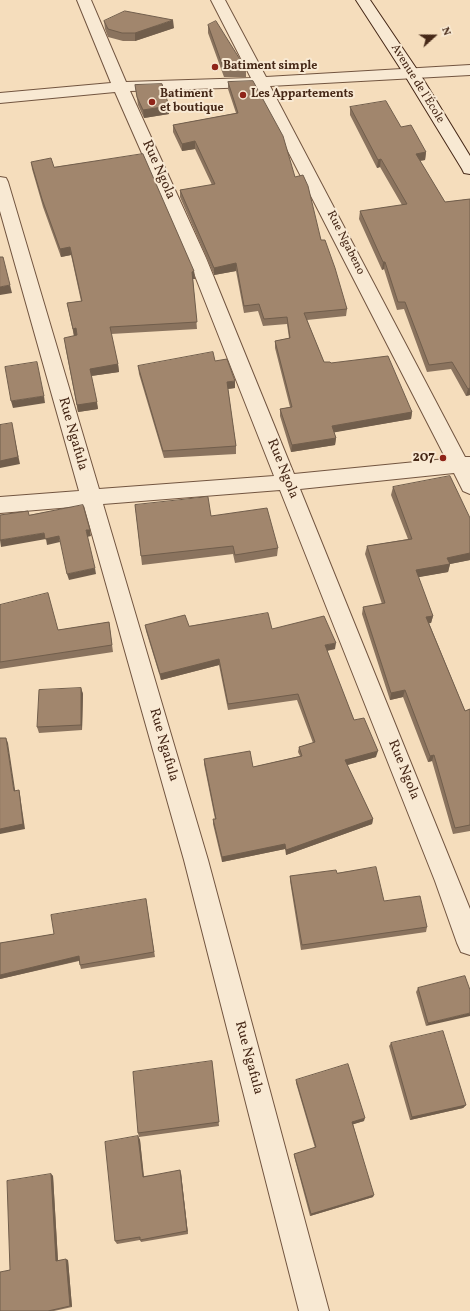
<!DOCTYPE html>
<html>
<head>
<meta charset="utf-8">
<style>
  body { margin:0 }
  #map { position:relative; width:470px; height:1311px; overflow:hidden; background:#f5ddbc; font-family:Vollkorn,serif }
  canvas { display:block }
  .north { position:absolute; left:414px; top:16px; width:40px; height:40px; -webkit-text-stroke:3px #f8e9d3; paint-order:stroke; rotate:69deg; font-size:11px; font-weight:700; line-height:16px; text-align:center; color:#462817 }
  .north::after { content:''; display:block; margin:auto; width:14px; height:18px; background:#462817; clip-path:polygon(50% 0,100% 100%,50% 72%,0 100%) }
</style>
</head>
<body>
<div id="map">
<canvas width="470" height="1311"></canvas>
<div class="north">N</div>
</div>
<script>
const ctx = document.querySelector('canvas').getContext('2d');
ctx.lineJoin = 'round';
function strokePath(path, color, width, dash) {
  ctx.strokeStyle = color;
  ctx.lineWidth = width;
  ctx.lineCap = dash ? 'butt' : 'round';
  ctx.setLineDash(dash || []);
  ctx.stroke(path);
}
function fill(path, color) {
  ctx.fillStyle = color;
  ctx.fill(path, 'evenodd');
}
function drawText(font, color, halo, rows, align = 'center') {
  ctx.font = font + ' Vollkorn,serif';
  ctx.lineWidth = 4;
  ctx.setLineDash([]);
  ctx.textBaseline = 'middle';
  ctx.strokeStyle = halo;
  ctx.fillStyle = color;
  for (const [text, x, y, turn = 0] of rows) {
    ctx.save();
    ctx.translate(x, y);
    ctx.rotate((+turn || 0) * Math.PI / 180);
    ctx.textAlign = isNaN(turn) ? turn : align;
    if (halo) ctx.strokeText(text, 0, 0);
    ctx.fillText(text, 0, 0);
    ctx.restore();
  }
}
const street = new Path2D(`
  M77,0h14l35,82 125,-4 -40,-78h14l41,77 204,-12v10l-200,11 195,371h5v37l-7,-3 -9,-18 -154,16 170,420v46l-9,-3 -4,-9 -22,-62 -155,-391 -177,14 105,356 121,451h-30l-115,-451 -100,-354 -84,7v-16l79,-6 -79,-280v-34l6,1 2,4 91,307 175,-13 -86,-218 -73,-166 -115,11v-10l111,-10zM255,87l191,372 -152,15 -88,-216 -76,-167z`);
const secondary = new Path2D(`
  M356,0h14l50,74 50,82v18l-6,-1 -2,-4 -58,-95z`);
strokePath(street, '#725540', 2);
strokePath(secondary, '#462817', 2);
fill(street, '#f8e9d3');
fill(secondary, '#f8e9d3');
fill(new Path2D(`
  M104,21l70,7 -39,13h-12l-15,-4 -3,-8z
  M208,25l38,44v8h-22l-16,-44z
  M228,82l67,95 26,63 26,69 -1,7 -39,4 17,42 7,1 81,49 -1,7 -77,13 2,6 -1,7 -44,7 -11,-36v-7l10,-2 -15,-59v-7l14,-3 -2,-14 -24,2 -5,-15 -14,2 -8,-42 -22,4 -34,-78v-7l32,-5 -17,-36 -13,2 -9,-19v-7l63,-12 -8,-24z
  M135,85l34,21v8l-25,4 -6,-13z
  M350,107l51,20 25,25 -1,8 -5,1 25,41 25,-3v196l-4,1 -15,-27 -24,3 -23,-63 -7,1 -13,-41 -2,1 -23,-51 1,-8 42,-6 -22,-38 -3,1 -27,-53z
  M31,162l23,5 140,104 1,8h-2l4,50 -86,5 7,30 1,8 -28,4 7,33 -20,3 -13,-67 9,-9 -7,-33 14,-2 -10,-46 -10,2 -18,-50 -11,-38z
  M215,361l20,27 -7,1 8,57v8l-72,4 -25,-84 -1,-8z
  M393,487l77,31v42l-20,4 -2,8 -30,5 15,39 -2,7h-2l36,88 5,-2v122l-17,3 -21,-73 -4,1 -25,-65 -13,3 -28,-86 1,-7 19,-3 -17,-50 2,-8 41,-7 -17,-44z
  M135,505l76,11 67,32 -1,8 -42,7 -2,-9 -91,11z
  M0,605l58,25 51,-8 4,30 -113,17z
  M145,625l127,4 63,20 -8,2 27,69 22,37 -29,8 26,54 -1,5 -86,31 -1,-6 -63,13 -9,-38v-5h2l-11,-55v-5l49,8 47,-11 -2,-4 1,-5 14,-4 -16,-43 -69,10 -9,-45 -58,15 -15,-49z
  M81,688l2,6 -1,36 -43,3 -2,-6z
  M337,873l90,54 -1,5 -125,18 -11,-69v-5z
  M146,899l9,58 -74,12 -2,-8 -79,18v-36l54,-9z
  M465,976l-39,50 -10,-34 2,-4z
  M391,1043l75,62 -3,3 -53,12 -21,-74z
  M212,1061l7,65 -80,11 -1,-4z
  M296,1080l68,41 -11,3 20,73 -63,19 -16,-60v-2l21,-6 -19,-65z
  M138,1136l2,4 4,36 37,-3 7,61 -47,8 -1,-2 -23,4 -2,-3z
  M51,1174l2,2 5,84h10l4,47 -18,4h-54l10,-41z`), '#8a735e');
fill(new Path2D(`
  M173,20l1,8 -39,13v-8z
  M169,106v8l-25,4 -1,-8z
  M195,141v8l-13,2v-7z
  M426,152l-1,8 -10,1 1,-7z
  M381,159l-1,8 -3,1 1,-8z
  M70,247l1,8 -10,2 -1,-8z
  M383,262h2l-1,7 -2,1z
  M236,263v8l-22,4v-7z
  M194,271l1,8h-3v-7z
  M10,285l2,8 -12,2v-8z
  M76,328l1,8h-3l-1,-7z
  M118,364l1,8 -28,4 -1,-7z
  M235,381v7l-8,1v-7z
  M470,388v7l-4,1 2,-7z
  M44,396l1,7 -32,5 -2,-7z
  M97,402l1,7 -20,3 -1,-7z
  M412,412l-1,7 -80,14 1,-7z
  M13,430l7,34 -20,4v-7z
  M336,438l-1,7 -44,7 1,-7z
  M86,530h4l1,6 -4,1z
  M44,533l15,3 1,6 -13,3 -1,-6 -45,8 -1,-7z
  M470,553v7l-20,4 -2,8 -34,6 2,-8 31,-12z
  M95,568l1,6 -27,6 -2,-6z
  M433,616l-2,7 -7,1 2,-7z
  M336,643l-1,6 -11,2 1,-6z
  M219,659v6l-58,15 -1,-6z
  M81,688l2,6 -1,36 -1,-5z
  M405,690l-2,7 -13,3 1,-7z
  M6,738l2,5 8,53 -2,-5z
  M378,751l-2,6 -32,9 1,-6z
  M434,755l-2,6 -4,1 2,-6z
  M19,790l1,5 5,34 -25,5v-5z
  M373,819l-1,5 -86,31v-5z
  M285,844v5l-63,13v-5z
  M79,956l2,4 -81,19v-4z
  M470,1013v3l-44,10 2,-3z
  M466,1105l-3,3 -53,12 2,-3z
  M365,1118l-1,3 -13,4 1,-3z
  M138,1136l2,4 4,40 -1,-3z
  M180,1170l1,3 7,61 -1,-3z
  M51,1174l2,2 5,86 -2,-1z
  M374,1195l-1,2 -63,19 1,-2z
  M66,1259l2,1 4,47 -2,-1z`), '#715e4c');
const building = new Path2D(`
  M125,11l48,9 -38,13h-13l-14,-4 -4,-8z
  M216,21l30,48 -22,1 -16,-45z
  M253,81l30,55 12,41 8,-2 5,11 13,54h4l10,28 12,41 -43,4 20,49h6l1,1 57,-7 24,56 -80,14 4,12 -44,7 -12,-36 12,-2 -17,-66 15,-3 -3,-21 -23,2 -5,-15 -15,2 -8,-43 -22,5 -34,-78 35,-6 -20,-43 -13,3 -9,-19 65,-12 -10,-31z
  M162,84l7,22 -26,4 -6,-13 -2,-12z
  M386,101l15,26 10,-2 15,27 -10,2 29,48 25,-3v189l-2,1 -16,-27 -23,3 -24,-63h-7l-13,-40h-2l-23,-51 47,-7 -26,-45 -3,1 -28,-53z
  M143,154l51,117 -2,1 5,50 -87,5 8,37 -28,5 7,33 -20,3 -13,-67 13,-3 -1,-7 -3,1 -6,-26 15,-2 -12,-54 -10,2 -18,-50 -11,-37 20,-4 3,9z
  M0,257h3l7,28 -10,2z
  M213,352l2,9 12,-2 8,22 -8,1 9,64 -73,5 -25,-85z
  M37,362l7,34 -33,5 -6,-34z
  M12,423l6,34 -18,4v-36z
  M450,476l20,42v35l-23,5 3,6 -34,6 17,46 -7,1 39,94 5,-2v116l-15,3 -21,-73 -4,1 -25,-66 -14,3 -28,-86 22,-4 -18,-57 45,-7 -19,-52z
  M208,497l3,19 56,-8 11,40 -43,7 -2,-9 -92,10 -6,-51z
  M83,505l7,25h-4l9,38 -28,6 -8,-38 -14,3 -1,-6 -44,7v-25l28,-4 1,4z
  M48,593l10,37 51,-8 3,23 -112,17v-57z
  M268,613l4,16 52,-13 12,27 -11,2 29,75 10,-2 14,33 -33,9 28,59 -87,31 -1,-6 -63,13 -9,-38h3l-12,-60 46,-8 3,16 49,-11 -3,-9 16,-5 -17,-48 -70,10 -9,-45 -59,15 -15,-49 40,-10 4,11z
  M81,688v37l-44,2 2,-37z
  M0,738h6l8,53 5,-1 4,34 -23,5z
  M376,867l8,34 36,-5 7,31 -125,18 -12,-69 46,-6 1,3z
  M146,899l8,53 -74,13 -1,-9 -79,19v-32l54,-9 -3,-19z
  M465,976l5,14v23l-42,10 -10,-35z
  M443,1031l23,74 -54,12 -21,-74z
  M212,1061l7,61 -81,11 -5,-61z
  M348,1064l17,54 -13,4 22,73 -63,19 -17,-60 22,-7 -20,-67z
  M138,1136l5,41 37,-7 7,61 -47,9v-3l-25,4 -10,-99z
  M51,1174l5,87 10,-2 4,47 -22,5h-48v-39l10,-2 -3,-89z`);
fill(building, '#a1866d');
strokePath(building, '#715e4c', 1);
for (const [x, y, r, color] of [
  [215,67,4,"#8f2418"],
  [243,95,4,"#8f2418"],
  [152,102,4,"#8f2418"],
  [443,458,4,"#8f2418"]
]) {
  const dot = new Path2D();
  dot.arc(x, y, r, 0, 2 * Math.PI);
  ctx.fillStyle = color;
  ctx.fill(dot);
  strokePath(dot, '#f8e9d3', 1.5);
}
drawText('bold 12px', '#462817', '#f8e9d3', [
  ["Batiment simple",223,67],
  ["Batiment",160,95],
  ["et boutique",160,109],
  ["Les Appartements",251,95]
], 'left');
drawText('12px', '#462817', '#f8e9d3', [
  ["Avenue de l'École",417,84,58],
  ["Rue Ngabeno",345,243,63]
]);
drawText('14px', '#462817', '#f8e9d3', [
  ["Rue Ngola",158,170,66],
  ["Rue Ngafula",72,434,74],
  ["Rue Ngola",282,469,68],
  ["Rue Ngafula",163,745,74],
  ["Rue Ngola",403,770,68],
  ["Rue Ngafula",248,1058,75]
]);
drawText('bold 14px', '#462817', '#f8e9d3', [
  ["207",435,458]
], 'right');
</script>
</body>
</html>
